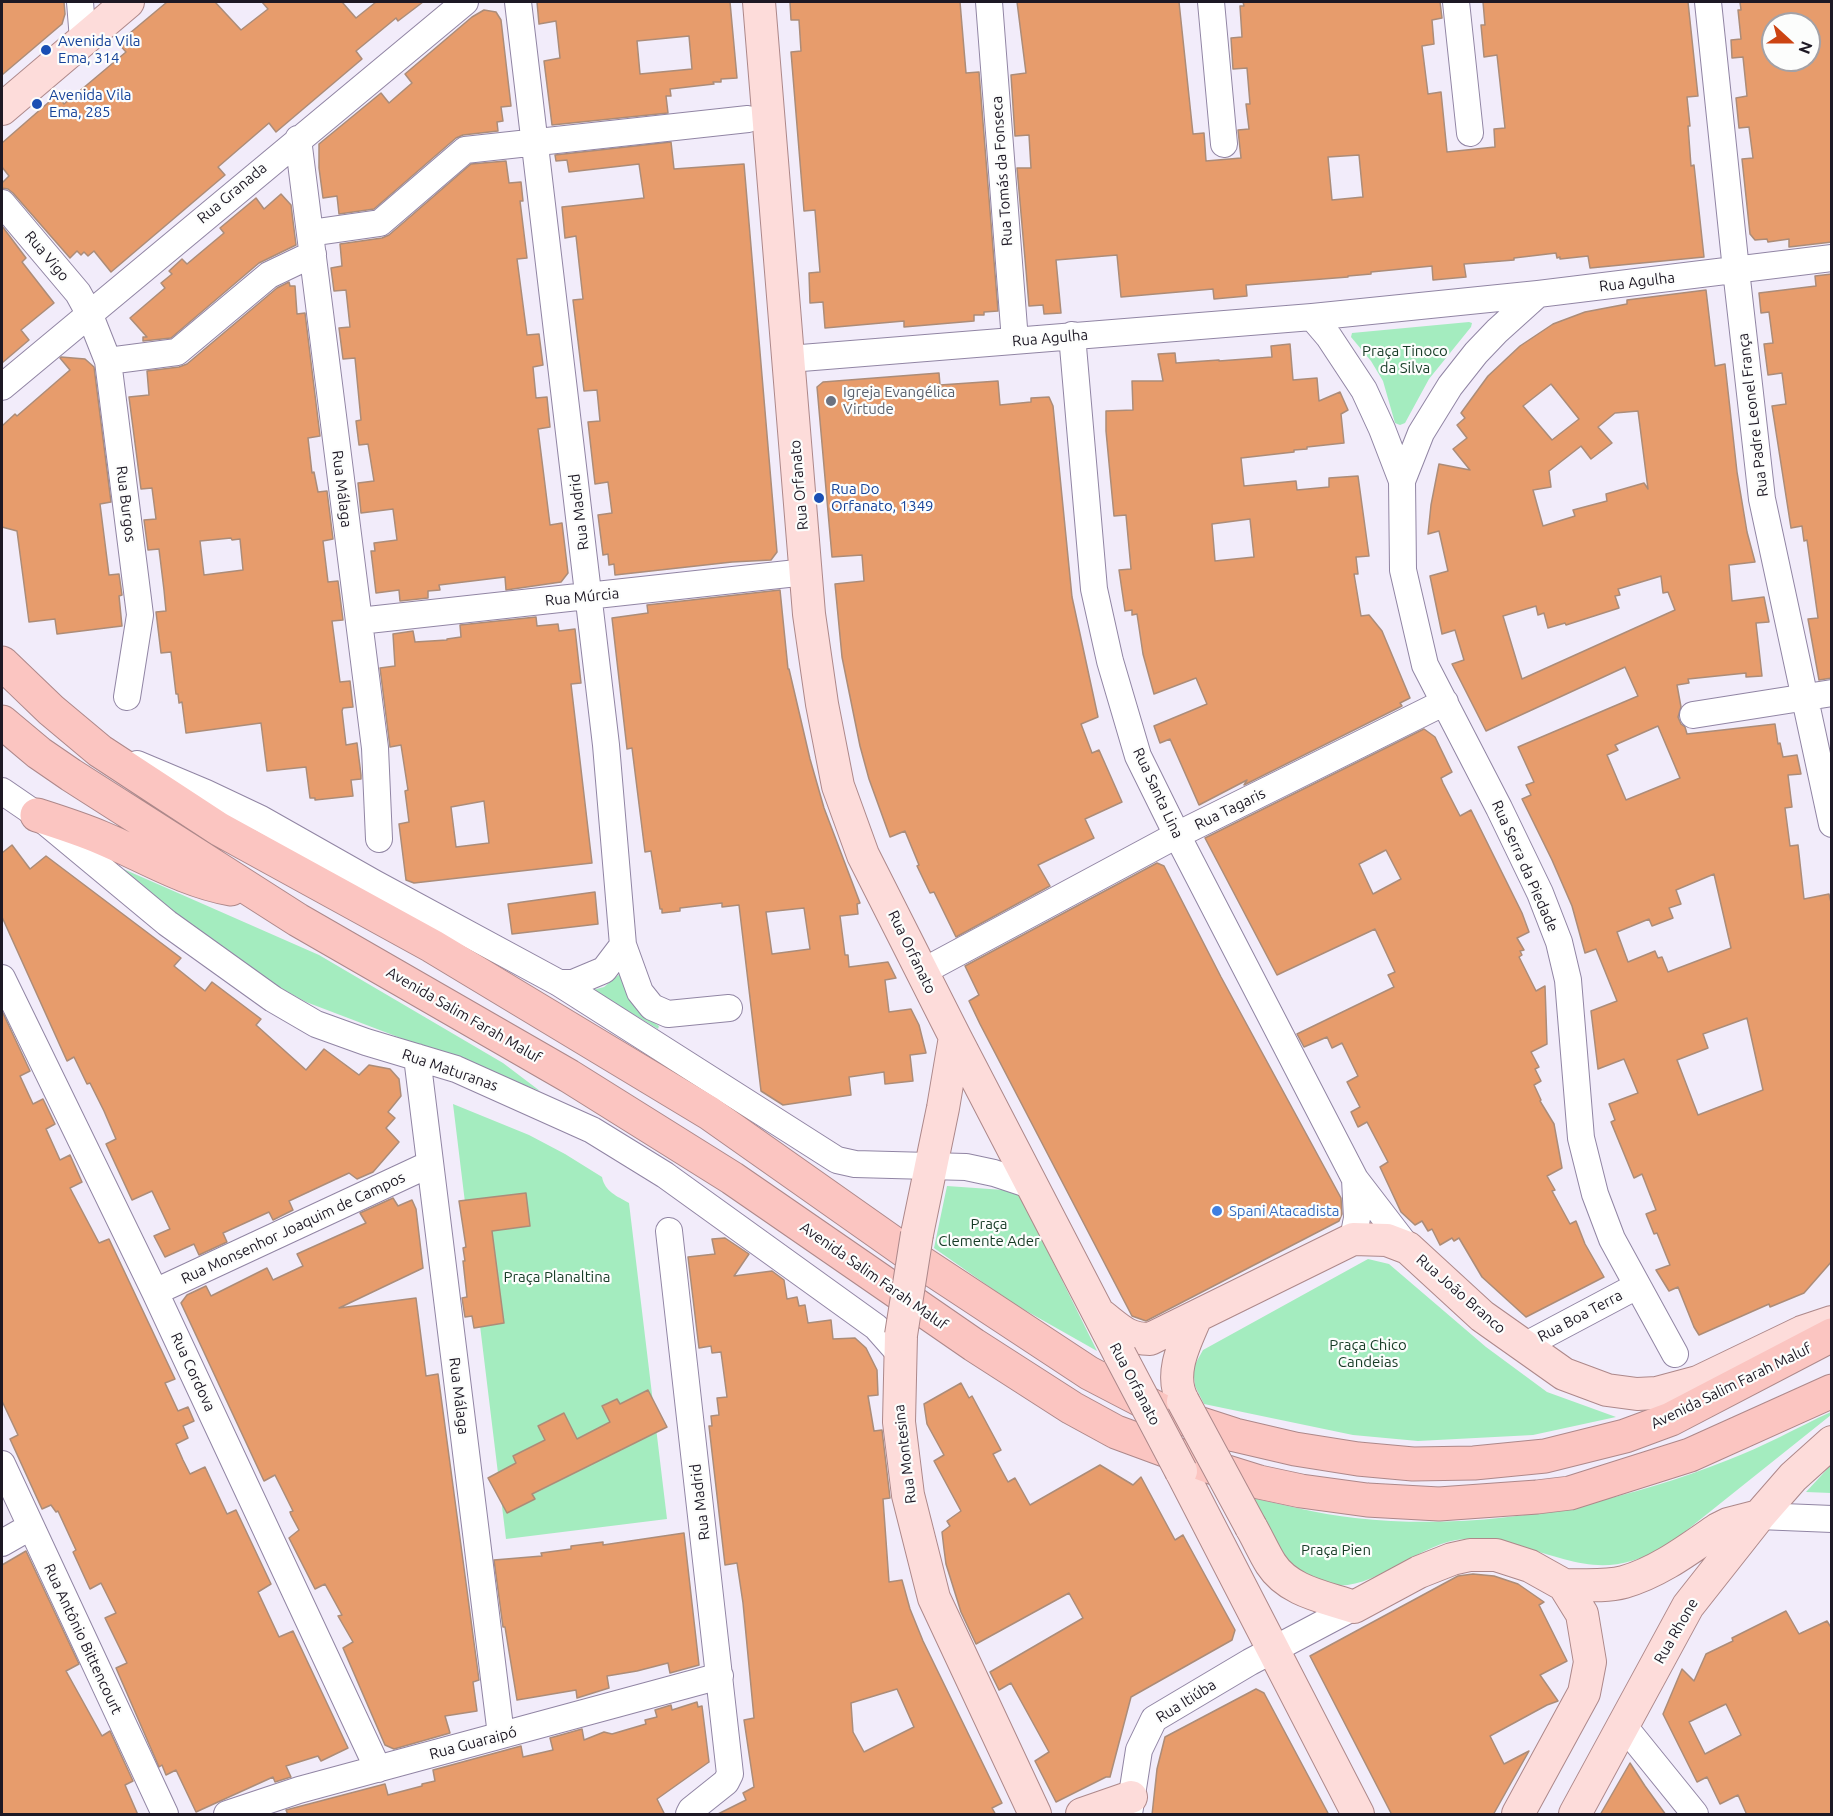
<!DOCTYPE html>
<html>
<head>
<meta charset="utf-8">
<style>
  body { margin:0 }
  #map { position:relative; width:1833px; height:1816px; overflow:hidden; background:#f2ecfa; font-family:Ubuntu,sans-serif }
  canvas { display:block }
  .frame { position:absolute; inset:0; border:3px solid #1d1824; pointer-events:none }
  .north { position:absolute; left:1761px; top:12px; width:60px; height:60px; box-sizing:border-box; background:#fcfdfc; border:2px solid #a3a1a6; border-radius:50%; rotate:111deg; font-size:16px; font-weight:700; line-height:24px; text-align:center; color:#1d1824 }
  .north::after { content:''; display:block; margin:auto; width:21px; height:27px; background:#cc4413; clip-path:polygon(50% 0,100% 100%,50% 72%,0 100%) }
</style>
</head>
<body>
<div id="map">
<canvas width="1833" height="1816"></canvas>
<div class="frame"></div>
<div class="north">N</div>
</div>
<script>
const ctx = document.querySelector('canvas').getContext('2d');
ctx.lineJoin = 'round';
function fill(path, color) {
  ctx.fillStyle = color;
  ctx.fill(path, 'evenodd');
}
function strokePath(path, color, width, dash) {
  ctx.strokeStyle = color;
  ctx.lineWidth = width;
  ctx.lineCap = dash ? 'butt' : 'round';
  ctx.setLineDash(dash || []);
  ctx.stroke(path);
}
function drawText(font, color, halo, rows, align = 'center') {
  ctx.font = font + ' Ubuntu,sans-serif';
  ctx.lineWidth = 4.5;
  ctx.setLineDash([]);
  ctx.textBaseline = 'middle';
  ctx.strokeStyle = halo;
  ctx.fillStyle = color;
  for (const [text, x, y, turn = 0] of rows) {
    ctx.save();
    ctx.translate(x, y);
    ctx.rotate((+turn || 0) * Math.PI / 180);
    ctx.textAlign = isNaN(turn) ? turn : align;
    if (halo) ctx.strokeText(text, 0, 0);
    ctx.fillText(text, 0, 0);
    ctx.restore();
  }
}
fill(new Path2D(`
  M1469,322l3,1 -1,4 -42,52 -24,44 -5,2 -5,-2 -12,-42 -12,-20 -20,-24 1,-4z
  M112,864l207,91 184,108 37,28 -234,-89 -40,-22 -89,-62z
  M621,973c6,29 13,37 38,53l-1,3 -65,-39 11,-3z
  M453,1104l76,31 36,19 37,23c3,15 15,19 27,26l38,316 -161,20z
  M947,1186l71,5 79,160 -83,-47 -80,-56z
  M1368,1259l21,5 97,83 61,45 69,25 -83,18 -115,6 -65,-6 -149,-31 -9,-18 -2,-18 10,-18z
  M1831,1412v3l-164,131c-61,33 -87,17 -149,0 -18,-5 -35,-9 -54,-7 -46,3 -93,56 -136,45 -9,-2 -23,-5 -30,-11 -23,-17 -36,-51 -50,-76 36,8 71,17 107,21 128,14 254,-11 373,-58 35,-13 68,-32 103,-48z
  M1831,1465v28l-25,-1z`), '#a4ecbf');
const building = new Path2D(`
  M2,2h62l1,12 -3,10 -60,51z
  M167,2h48l26,28 27,-21 -6,-7h80l14,16 20,-16h47l-25,19 -2,-3 -40,33 6,8 -86,73 -7,-9 -51,44 7,8 -114,97 -17,-21 -6,5 -4,-4 -3,3 -4,-4 -7,7 -57,-65 -5,-4 -6,-1v-5l7,-7 -7,-9v-24l55,-48 7,9 24,-20 38,-32 -8,-9z
  M537,2h193l7,76 -16,1v3h-8l1,2 -44,5 1,7h-5l2,17 -116,12 -8,-64 16,-3 -4,-37 -17,3zM689,36l3,33 -52,5 -3,-33z
  M790,2h170l6,71 13,-1 19,239 -14,1v3h-10v6l-70,6v-6l-79,7 -2,-26 -13,1 -1,-30 11,-1 -5,-62 -11,1 -13,-159 10,-1 -2,-31h-8z
  M1017,2h162l14,132 11,-1 2,28 35,-3 -3,-28 11,-1 -3,-25h4l-3,-36 -14,1 -2,-31 11,-1 -2,-31h4l-1,-4h197l2,16 -10,2 2,24 -12,2 6,48 13,-2 6,60 48,-5 -1,-18 11,-1 -8,-73 -13,2 -3,-32h4l-2,-23h205l10,94 -11,1 3,29h-2l3,40 3,-1 10,92 -114,11 -2,-12 -28,3v-2l-3,1 -1,-5 -42,5v2l-50,4 2,13 -33,3 -1,-14 -61,6v2l-23,2v1l-102,8 1,11 -33,3 -1,-10 -92,8 -4,-42 -61,5 5,53 -17,1 -1,-9 -14,1 -3,-36 -9,-102h14l-2,-33 -14,1 -4,-61 15,-2zM1359,155l4,42 -31,3 -4,-43z
  M1740,2h92v240l-43,5v-8l-21,3 -1,-3 -12,1 -5,-6 -8,-75 11,-1 -4,-31 -10,1 -3,-30 11,-2 -4,-39 -11,1 -1,-18 10,-1 -3,-29h3zM1773,24h36v36h-36z
  M484,10l12,2 5,8 10,86 -10,1 2,14 -6,1 1,9 -35,4 -7,3 -82,71 -35,5 -2,-18 -14,2 -4,-30v-24l62,-51 8,10 23,-20 -7,-9 67,-57z
  M671,142l3,27 70,-5 33,388 -6,8 -39,2 -117,13 -1,-11 -5,1 -1,-11 -5,1 -5,-40 14,-2 -4,-31 -13,2 -7,-62 12,-1 -3,-31 -13,1 -11,-91 10,-1 -7,-63 -11,2 -3,-31 82,-9 -5,-34 -70,8 -2,-12 -11,1 -1,-6z
  M506,161l3,22 12,-1 2,19h-3l7,57 -10,1 10,76 12,-1 4,31 -10,2 3,31 11,-1 3,30 -12,2 12,96 12,-2 6,50 -7,9 -55,8 -1,-13 -66,8 1,5 -12,1v7l-28,3 -1,-11 -23,3 -5,-42h4l-1,-8 23,-3 -4,-31 -32,4 -3,-30 16,-2 -6,-37 -9,1 -3,-24 5,-1 -6,-62 -12,1 -4,-31 11,-1 -4,-37 -12,1 -3,-23 11,-2 -2,-22 42,-6 7,-3 82,-71z
  M281,194l10,11 5,40 -37,18 -88,75 -28,3v-4h4l-17,-19 35,-30 -4,-5 11,-9 -3,-3 13,-12 5,5 37,-31 -4,-5 36,-30 8,11z
  M2,226l24,32 -4,4 32,41 -33,27 8,10 -27,23z
  M1832,274v404l-13,2 -11,-61 10,-1 -11,-78 -3,1 -2,-15 -11,2 -19,-122 14,-2 -4,-31 -14,2 -4,-31 9,-1 -4,-31 -8,1 -2,-20 57,-7 -1,-10z
  M289,282l1,4h5l2,28 8,-1 15,123 -12,2 4,35 2,-1 4,20 9,-1 6,48 -10,2 5,41 10,-1 5,39 -11,1 8,61 10,-1 3,26 -10,1 -1,3 4,34 11,-2 4,32v4l-10,1 2,16 -38,4v-2h-5l-4,-31 -39,4 -6,-48 -75,10 -4,-31 -3,1 -1,-9h-2l-5,-42 -10,1 -5,-41 10,-1 -2,-21 -5,-41 -11,1 -4,-30 12,-1 -4,-31 -11,1 -12,-92 20,-2 -2,-24 32,-4 8,-3 90,-76zM231,538l1,2 8,-1 3,31 -39,5 -4,-34z
  M1706,290l9,76 10,-2 12,108 10,60 8,30 -26,3 3,36 32,-4 5,25 -13,1 6,53 -16,1v-4l-58,6 1,4 -12,2 4,22 -3,10 3,7 4,3 2,7 88,-10 3,20 2,-1 3,14 14,-2 4,19 -13,1 4,32 -7,1 5,38 8,-1 6,54 25,-5 3,13v354l-28,32 -34,14 -1,-3 -70,31 -5,-8 -16,-40 -9,4 -13,-21 14,-5 -13,-32 -3,1 -8,-20 10,-4 -14,-36 -8,4 -23,-56 4,-2 -6,-16 29,-11 -14,-34 -26,10 -7,-58 26,-10 -21,-52 -11,4 -13,-47 -20,-46 -30,-61 9,-4 -5,-10 8,-3 -16,-35 120,-51 -13,-29 -139,64 -34,-67 12,-4 -9,-30 -13,4 -12,-58 18,-5 -9,-40 -11,3 3,-29 8,-41 31,6 -17,-21 14,-11 -10,-13 8,-7 -4,-5 27,-37 32,-30 33,-22 32,-12 42,-8v-4zM1551,384l28,35 -27,21 -29,-34zM1638,411l10,78 -4,-6 -38,11 1,7 -34,9 2,6 -32,10 -10,-36 18,-3 -2,-16 32,-25 10,13 21,-16 -14,-16 17,-14zM1661,576l2,17 5,-1 7,18 -153,69 -19,-63 33,-10 2,9 6,-2 4,15 17,-5 1,2 53,-17 -4,-12 5,-1 -2,-6zM1658,726l22,52 -54,22 -19,-45 11,-5 -3,-5zM1714,874l17,74 -63,24 -6,-15 -4,1 -3,-7 -27,11 -11,-30 32,-13 3,7 21,-8 -4,-10 12,-4 -5,-14zM1747,1018l16,72 -65,25 -21,-55 31,-12 -5,-14z
  M1290,344l3,36 24,-2 2,23 21,-9 8,18 -7,4 3,29 -37,4v2l-13,1v2l-53,6 3,28 52,-5 1,9 32,-3v-9l29,-2 11,80 -13,1 2,17h-4l7,42 8,-1 13,16 28,67 -10,5 2,3 -158,79 3,-5 -48,25 -29,-66 -10,4 -6,-17 53,-22 -11,-26 -42,16 -11,-40 -6,-40 -5,1v-5l-7,1 -6,-41 12,-1 -5,-54 -12,1 -8,-85v-20l27,-1 -1,-29h31l-5,-27 17,-1 1,10 43,-3v1l53,-4 -1,-11zM1250,519l4,38 -39,4 -3,-37z
  M61,357l24,2 9,8 17,135 -11,2 9,71 10,-1 3,21 -3,1 3,30 -65,8 -2,-15 -26,3 -12,-91 -15,-4v-101l13,-12 2,2 53,-46 -10,-12z
  M939,373l1,12 58,-4 2,24 31,-3v-4l18,-1 4,9 19,191 26,120 -17,7 11,29 7,-3 23,52 -37,17 9,19 -56,27 12,21 -94,51 -22,-45 -4,1 -13,-27 2,-1 -14,-34 -15,6 -21,-58 -9,-33 -18,-89 -7,-73 29,-3 -2,-26 -30,2 -15,-170 6,-5z
  M780,590l8,79h1l21,90 14,49 36,95 -3,1 1,10 -18,2 5,39h3l1,12 39,-5 8,16 -11,2 4,32 22,-3 8,16 7,28 -16,2 3,26 -28,3 -1,-12 -35,5 2,18 -68,10 -22,-14 -22,-186 -17,2v-4l-42,5v3l-18,2v-4h-2l-9,-58 -6,1 -13,-104 -5,1 -15,-131 36,-5 -1,-8zM804,908l6,41 -38,5 -6,-42z
  M536,617l1,9 21,-2 1,7 16,-2 6,54 -10,1 21,179 -178,20 -8,-3 -7,-56 10,-2 -4,-31 3,-1 -7,-45 -11,2 -10,-79 15,-2 -2,-32 20,-3 2,11 32,-2v-1l14,-2 -1,-12zM484,801l5,42 -33,4 -5,-40z
  M1424,729l11,8 17,35 -11,6 2,5 17,33 11,-6 51,103 7,19 -12,6 7,12 -4,1 2,4 -3,2 17,34 9,-5 2,58 -16,8 8,15 -4,2 6,12 -7,4 7,15 -1,1 14,23 8,44 -15,8 8,14 -3,1 18,33 6,-3 9,23 19,33 -78,40 -44,-40 -23,-39 -5,3 -2,-3 -12,7 -8,-16 -4,2 -6,-10 -7,4 -14,-13 -21,-45 8,-5 -21,-40 -9,5 -7,-15 9,-5 -13,-25 11,-6 -16,-33 -10,5 -5,-11 -23,10 -7,-13 97,-47 -6,-12 7,-3 -20,-43 -98,46 -72,-137zM1386,850l15,29 -28,15 -14,-30z
  M12,845l18,24 16,-13 135,102 -7,8 31,25 7,-9 49,37 -5,6 50,45 18,-21 35,26 10,-10 21,4 9,10 2,17 -13,16 7,6 -9,10 13,14 -26,30 -16,7 -8,-6 -60,28 4,9 -20,10 -4,-8 -46,21 4,9 -28,13 -5,-11 -29,13 -11,-21 16,-7 -18,-38 -20,9 -26,-56 10,-5 -12,-28 -14,-28 -3,1 -13,-27 -7,4 -65,-144v-64z
  M1157,863l7,3 57,111 120,221 1,16 -3,7 -193,100 -14,-5 -152,-292 -11,-23 10,-6 -14,-29z
  M595,892l3,32 -86,10 -4,-30z
  M2,1011l28,60 -10,5 13,28 10,-5 12,25 -9,5 14,31 10,-5 12,27 -12,6 29,55 10,-4 66,140 -10,4 13,28 10,-4 6,14 -11,5 5,12 -12,6 7,16 7,14 15,-7 22,47 9,-4 35,74 -13,8 21,45 14,-6 55,117 -27,13 -3,-5 -32,10 5,11 -16,5 -2,-5 -77,35 -20,-42 -10,5 -4,-10 -3,2 -43,-99 11,-5 -22,-45 11,-5 -15,-30 -11,6 -17,-37 3,-2 -18,-39 -2,1 -5,-7 -9,4 -32,-70 8,-4 -16,-34z
  M526,1193l4,33 -38,5 12,92 -30,5 -2,-12 -7,1 -3,-19 5,-1 -4,-36h2l-2,-13 3,-1 -7,-46z
  M393,1198l5,8 14,-6 4,9 7,59 -84,40 77,-10 10,78 12,-2 41,306 -6,2 4,29 -32,5 5,17 -56,16 -9,-4 -42,-97 10,-6 -15,-26 4,-1 -17,-31 -10,5 -26,-51 10,-8 -8,-15 -1,-3 3,-1 -18,-36 -11,6 -83,-178 6,-8 19,-9 5,10 56,-28 6,12 30,-14 -6,-12 69,-31 -6,-10z
  M725,1238l24,16 -15,22 38,-5 12,9 3,19 10,-2 2,9 6,-1 3,18 23,-3 2,19 22,-1 11,10 11,22 1,25 -10,1 6,35 8,-1 8,68 -7,1 6,83 13,-2 8,29 13,32 79,162 -10,5 4,7h-280l30,-15 -3,-7 11,-6 -10,-67 10,-2 -11,-115 -6,-40 -12,2 -16,-139h3l-1,-10 8,-1 -2,-17 10,-1 -6,-45 -9,1 -1,-7 -12,2 -11,-91 27,-3 -3,-15zM897,1689l17,38 -50,25 -11,-20 -2,-29z
  M961,1383l8,15 3,-2 29,54 -8,4 15,28 7,-4 15,27 70,-40 33,20 8,-8 34,63 8,-5 52,95 -3,10 -101,57 -21,80h-4l-50,25 -21,-41 14,-9 -38,-69 -12,7 -9,-18 93,-54 -14,-25 -93,51 -15,-32 -15,-48 -2,-15 -2,-17 8,-6 -3,-5 14,-10 -27,-50 10,-6 -17,-31 -3,-20z
  M648,1390l19,37 -135,67 3,5 -28,14 -19,-35 28,-15 -3,-7 32,-16 -7,-14 26,-13 13,26 33,-17 -8,-16 15,-7 3,5z
  M684,1533l15,132 -29,8 -2,-10 -31,8 -30,5 2,12 -32,10 -1,-8 -59,10 -12,-73h-2l-9,-67 48,-4 -1,-3 30,-4v-3l32,-4v3z
  M26,1551l53,113 -13,7 36,65 8,-5 23,50 -8,4 13,30h-136v-250z
  M1473,1574l21,2 24,8 26,18 -5,3 28,56 -27,14 18,26 -11,4 -57,31 14,28 25,-13 -36,64h-101l-82,-159 148,-80z
  M1786,1611l13,23 28,-13 5,8v186h-85l-9,-20 -18,9 -13,-27 -10,5 -34,-68 19,-45 12,12 12,-27 27,-13 -1,-3zM1726,1704l15,31 -36,19 -16,-32z
  M1256,1689l8,4 65,122h-177l5,-46 8,-32z
  M697,1702l1,5 4,-1 7,56 -52,37 8,16h-377l-2,-5 99,-26 3,11 34,-9v-2l13,-3 -2,-11 88,-24 2,11 30,-7 -3,-12 32,-9 2,11 20,-8 8,2 34,-10 -1,-4 12,-3 -2,-7 16,-5 1,5z
  M1630,1763l15,23 21,29h-66z`);
fill(building, '#e79c6c');
strokePath(building, '#ac8c78', 1.5);
const minor = new Path2D(`
  M80,2l3,38
  M518,2l88,743 17,200 17,47 12,15 16,7 61,-6
  M989,2l26,339
  M1211,2l13,142
  M1456,2l14,131
  M1708,2l28,268 26,229 70,325
  M298,139l77,609 4,91
  M2,203l76,90 11,20 19,48 32,254 -13,82
  M310,233l70,-10 85,-73 283,-31
  M1312,317l17,20 35,53 18,39 20,52 1,89 22,95 74,143 41,85 19,49 9,38 13,158 14,56 17,45 63,115
  M1072,335l22,254 16,72 28,95 39,79 178,344 53,69
  M789,359l523,-42 226,-23 294,-36
  M108,361l69,-9 92,-77 44,-21
  M2,387l463,-385
  M1402,481l19,-48 29,-47 26,-33 21,-22 41,-37
  M359,621l447,-49
  M1693,715l139,-22
  M137,764l69,29 55,26 113,64 185,100 278,177 18,4 111,3 28,6 39,13
  M2,791l35,24 130,108 106,76 43,25 50,18 90,27 136,61 73,45 211,152 23,26
  M922,972l255,-137 268,-133
  M2,978l153,314 223,477
  M559,983h14l31,-13 19,-25
  M417,1057l84,678
  M669,1231l61,543 -4,8 -35,28 -2,4
  M1353,1239l4,-21 -2,-39
  M155,1292l275,-128
  M1524,1346l113,-60
  M2,1464l163,350
  M1759,1516l73,3
  M2,1543l28,-16
  M1623,1725l72,89
  M227,1814l72,-24 421,-114
  M1129,1814l10,-64 15,-31 96,-57 104,-55`);
const major = new Path2D(`
  M759,2l50,612 13,90 16,82 25,69 92,182 165,318
  M2,109l126,-107
  M917,1234l26,-126 12,-71
  M1102,1316c18,14 25,23 48,23l203,-100 34,1 21,8 74,68 82,58 43,16 30,4 20,-1 41,-11 104,-50 30,-10
  M901,1335l-2,87 9,73 26,103 101,216
  M1183,1401c-15,-27 2,-58 13,-84
  M1181,1471l177,343
  M1251,1527c7,12 13,26 20,37 18,28 55,33 83,43l65,-35 33,-13 18,-4h26l34,11 34,19 18,29 8,48 -6,31 -66,121
  M1564,1585c19,0 41,2 60,-3 35,-10 65,-33 94,-53l10,-5 31,-8
  M1082,1814l49,-17
  M1575,1814l113,-208 71,-90 34,-39 39,-35`);
const highway = new Path2D(`
  M2,663l49,47 49,41 119,78 213,117 277,167 210,148 170,112 75,39 71,23 60,14 63,10 55,5 61,-1 71,-7 80,-20 46,-17 161,-84
  M2,722l37,31 32,22 227,145 271,156 163,102 242,167 98,63 44,24 95,35 48,15 42,9 66,9 72,4 98,-7 33,-4 120,-38 142,-64
  M37,815c22,7 44,14 65,23 43,18 83,43 129,51`);
strokePath(minor, '#9185a4', 28);
strokePath(major, '#ad888a', 34);
strokePath(highway, '#ad888a', 35);
strokePath(minor, '#fff', 26);
strokePath(major, '#fddcda', 32);
strokePath(highway, '#fbc5c1', 33);
const majorBridge = new Path2D(`
  M901,1335l16,-101
  M1120,1355l61,116
  M1183,1401l68,126`);
strokePath(majorBridge, '#ad888a', 34, []);
strokePath(majorBridge, '#fddcda', 32);
for (const [x, y, r, color] of [
  [46,50,6,"#1a4fb4"],
  [37,104,6,"#1a4fb4"],
  [831,401,6,"#6b7280"],
  [819,498,6,"#1a4fb4"],
  [1217,1211,6,"#3f7fe0"]
]) {
  const dot = new Path2D();
  dot.arc(x, y, r, 0, 2 * Math.PI);
  ctx.fillStyle = color;
  ctx.fill(dot);
  strokePath(dot, '#fcfdfc', 2);
}
drawText('15px', '#164399', '#fcfdfc', [
  ["Avenida Vila",58,41],
  ["Ema, 314",58,58],
  ["Avenida Vila",49,95],
  ["Ema, 285",49,112],
  ["Rua Do",831,489],
  ["Orfanato, 1349",831,506]
], 'left');
drawText('15px', '#1d1824', '#fcfdfc', [
  ["Rua Tomás da Fonseca",1002,171,-94],
  ["Rua Granada",232,193,-40],
  ["Rua Vigo",47,256,50],
  ["Rua Agulha",1637,282,-7],
  ["Rua Agulha",1050,338,-5],
  ["Rua Padre Leonel França",1753,415,-97],
  ["Rua Orfanato",799,485,-95],
  ["Rua Málaga",342,489,83],
  ["Rua Burgos",126,504,83],
  ["Rua Madrid",579,512,-97],
  ["Rua Múrcia",582,597,-6],
  ["Rua Santa Lina",1158,793,65],
  ["Rua Tagaris",1230,809,-26],
  ["Rua Serra da Piedade",1525,866,66],
  ["Rua Orfanato",912,952,64],
  ["Avenida Salim Farah Maluf",464,1015,30],
  ["Rua Maturanas",450,1070,19],
  ["Rua Monsenhor Joaquim de Campos",293,1228,-25],
  ["Avenida Salim Farah Maluf",874,1276,35],
  ["Rua João Branco",1461,1294,41],
  ["Rua Boa Terra",1580,1316,-28],
  ["Rua Cordova",193,1372,65],
  ["Rua Orfanato",1135,1384,62],
  ["Avenida Salim Farah Maluf",1731,1386,-26],
  ["Rua Málaga",459,1396,83],
  ["Rua Montesina",905,1454,-97],
  ["Rua Madrid",700,1502,-97],
  ["Rua Rhone",1676,1631,-60],
  ["Rua Antônio Bittencourt",83,1639,65],
  ["Rua Itiúba",1186,1701,-32],
  ["Rua Guaraipó",473,1743,-15]
]);
drawText('15px', '#173b26', '#fcfdfc', [
  ["Praça Tinoco",1405,351],
  ["da Silva",1405,368],
  ["Praça",989,1224],
  ["Clemente Ader",989,1241],
  ["Praça Planaltina",557,1277],
  ["Praça Chico",1368,1345],
  ["Candeias",1368,1362],
  ["Praça Pien",1336,1550]
]);
drawText('15px', '#5b616d', '#fcfdfc', [
  ["Igreja Evangélica",843,392],
  ["Virtude",843,409]
], 'left');
drawText('15px', '#366cbe', '#fcfdfc', [
  ["Spani Atacadista",1229,1211]
], 'left');
</script>
</body>
</html>
